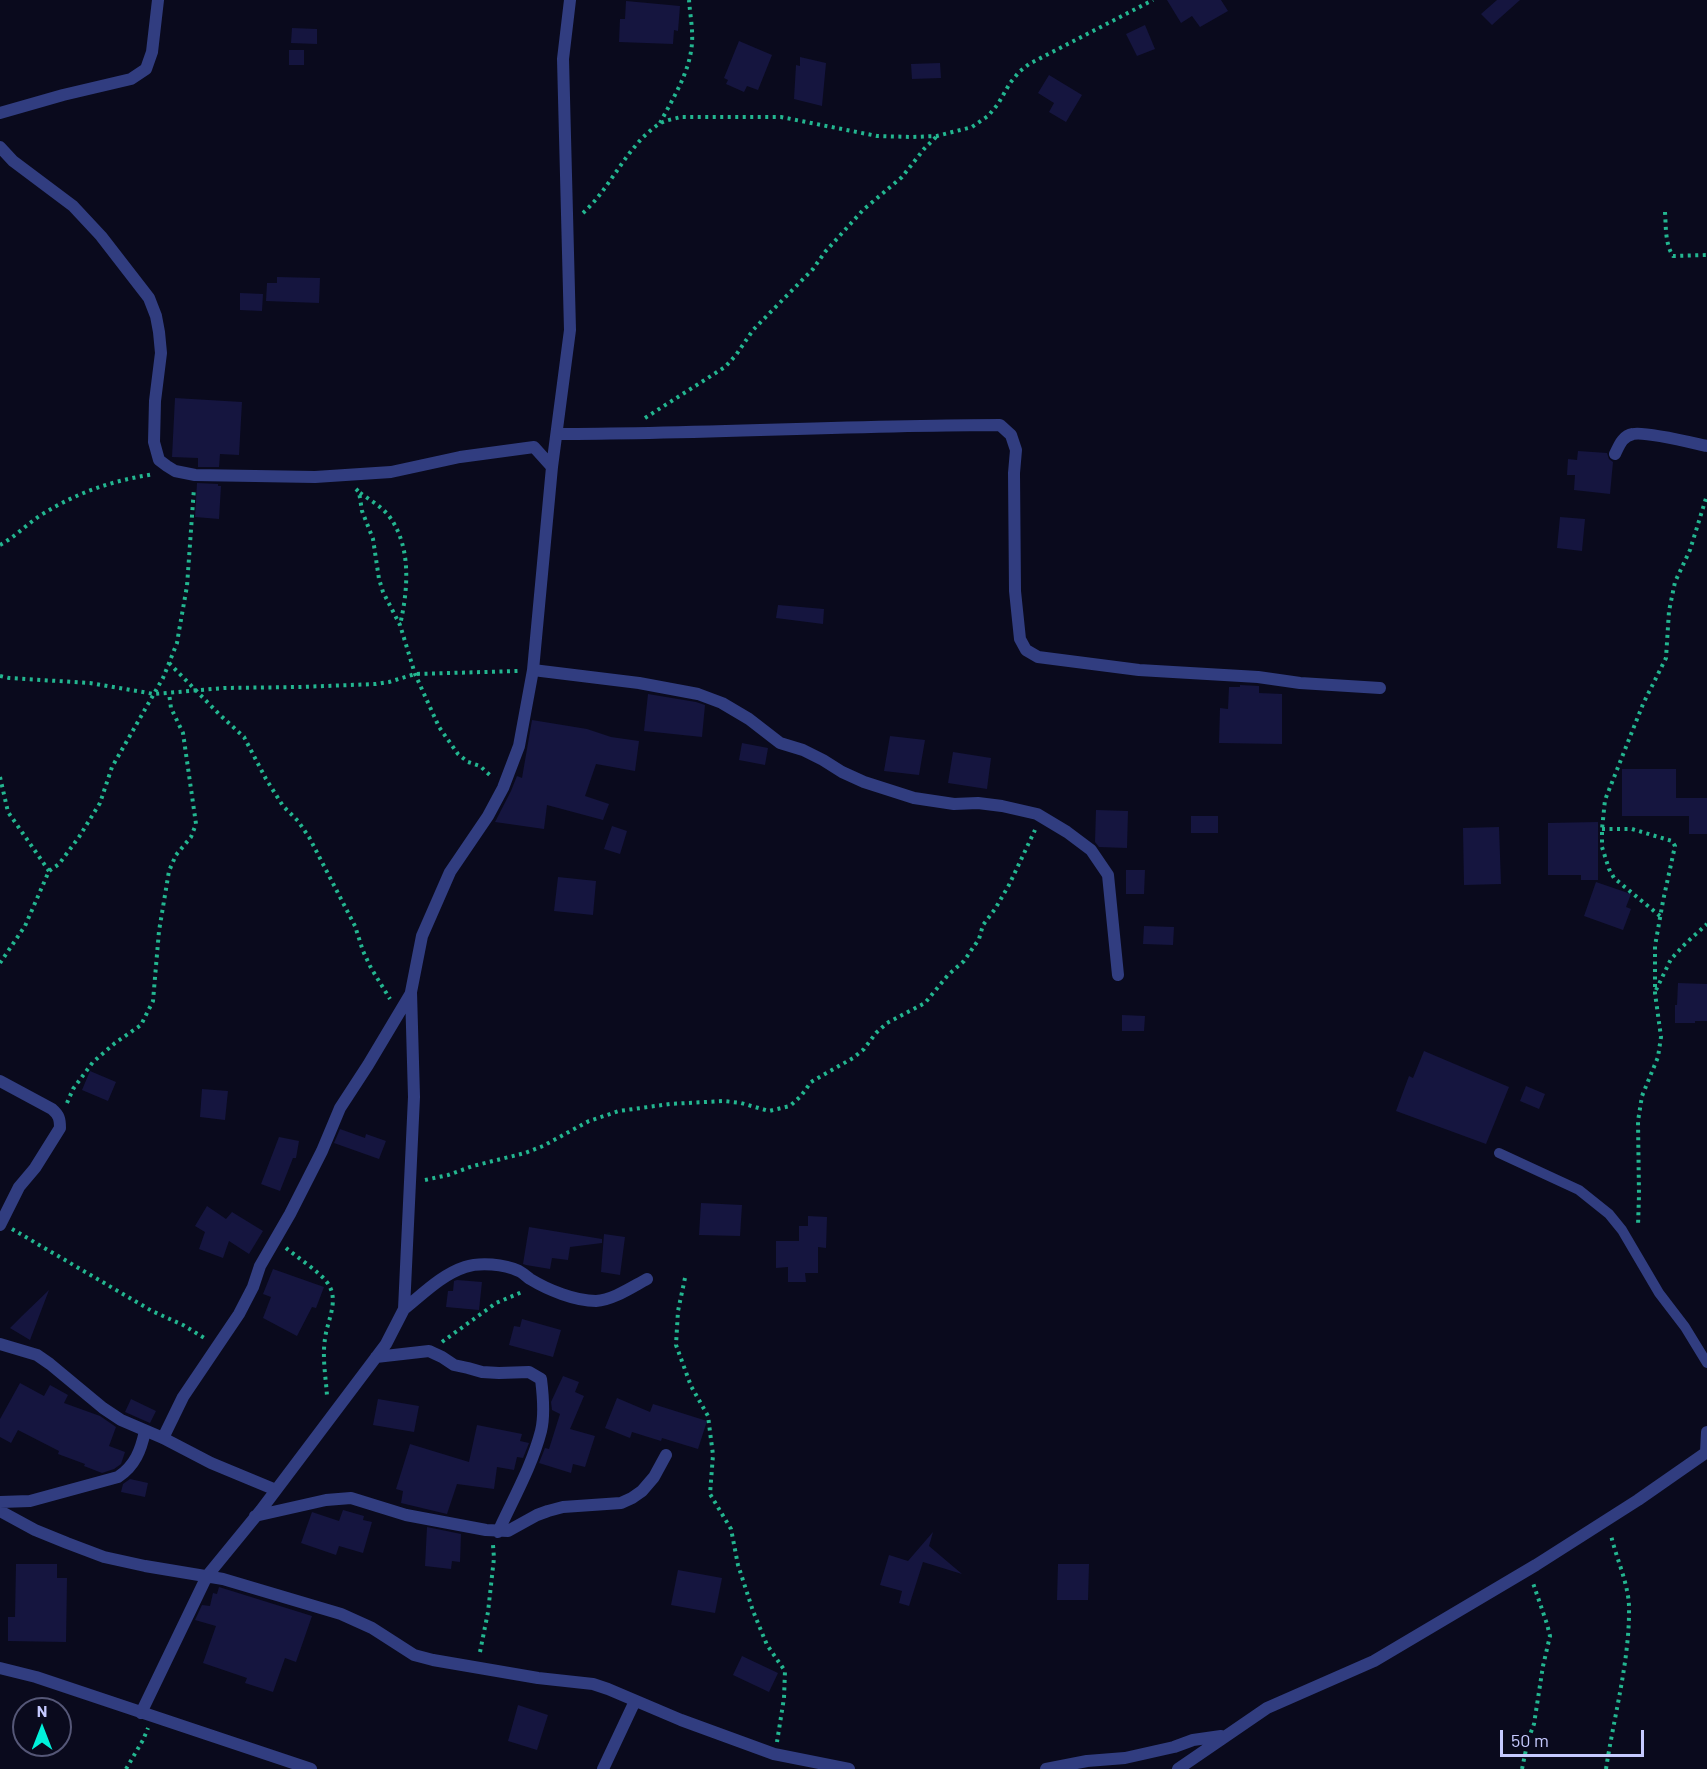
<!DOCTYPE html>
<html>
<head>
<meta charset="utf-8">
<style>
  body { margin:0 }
  #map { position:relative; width:1707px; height:1769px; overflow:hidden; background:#0a0a1d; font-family:Barlow,sans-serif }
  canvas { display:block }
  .north { position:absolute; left:12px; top:1697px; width:60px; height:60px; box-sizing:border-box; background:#0a0a1d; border:2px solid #555777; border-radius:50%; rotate:0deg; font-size:16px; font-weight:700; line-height:24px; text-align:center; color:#c6caff }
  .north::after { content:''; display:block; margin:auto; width:21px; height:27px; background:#00f1da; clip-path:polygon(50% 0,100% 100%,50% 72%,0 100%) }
  .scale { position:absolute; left:1500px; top:1730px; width:144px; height:27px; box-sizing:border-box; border:3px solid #c6caff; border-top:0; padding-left:8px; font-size:18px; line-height:21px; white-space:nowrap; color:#c6caff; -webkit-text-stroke:4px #0a0a1d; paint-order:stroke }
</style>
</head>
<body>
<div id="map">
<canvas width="1707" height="1769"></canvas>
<div class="north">N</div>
<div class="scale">50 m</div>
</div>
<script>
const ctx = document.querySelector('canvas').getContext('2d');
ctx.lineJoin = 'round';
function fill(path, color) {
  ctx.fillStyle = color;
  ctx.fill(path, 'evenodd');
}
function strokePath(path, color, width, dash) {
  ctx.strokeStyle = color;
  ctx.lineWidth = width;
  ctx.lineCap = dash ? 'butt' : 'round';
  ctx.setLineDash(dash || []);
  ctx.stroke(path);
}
fill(new Path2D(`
  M1167,0h54l7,11 -28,16 -8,-11 -11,7z
  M1497,0h23l-28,25 -11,-11z
  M626,1l54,5 -2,25 -4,-1 -1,14 -54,-2 1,-23h5z
  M1145,25l10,24 -18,7 -11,-22z
  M292,28l25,1v15l-26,-1z
  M739,41l33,14 -14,35 -11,-4 -3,6 -18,-8 2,-4 -4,-2z
  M289,50h15v15h-15z
  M800,57l26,6 -4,43 -28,-7 2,-34 4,1z
  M940,63l1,15 -29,1 -1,-15z
  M1049,75l33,20 -16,27 -17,-10 5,-9 -16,-10z
  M277,277l43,1 -1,25 -53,-2 1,-18h10z
  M240,293l23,1 -1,17 -22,-1z
  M175,398l67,4 -3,53 -19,-1 -1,13h-21v-9l-26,-1z
  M1578,451l29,2 2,6 4,3 -3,32 -36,-4 1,-15h-8l1,-16 9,1z
  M197,483l21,1v2h3l-2,33 -24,-2z
  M1560,517l25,2 -3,32 -25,-3z
  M778,605l46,4 -1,15 -47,-6z
  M1240,685l19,1v7l23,1v50l-63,-1 1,-35 8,1 1,-22h11z
  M648,694l48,8 9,3 -3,32 -58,-6z
  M532,720l55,9 24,8 28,4 -4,30 -39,-7 -11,32 24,8 -6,16 -56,-15 -3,24 -49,-7 16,-31 6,-15 5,2z
  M890,736l35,4 -6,35 -35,-4z
  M742,743l26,5 -3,17 -26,-5z
  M953,752l38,6 -4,31 -39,-6z
  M1622,769h54v29h31v36h-18v-18h-67z
  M1096,810l32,1 -1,37 -28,-1 -4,-5z
  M1191,816h27v17h-27z
  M1598,822v58h-17v-5h-33v-52z
  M612,826l15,5 -7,23 -16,-5z
  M1499,827l2,57 -37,1 -1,-57z
  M1126,870h19l-1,24h-18z
  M558,877l38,4 -3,34 -39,-4z
  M1596,882l35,12 -5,13 5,2 -8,21 -39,-14z
  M1144,926l30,1 -1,18 -30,-1z
  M1678,983l29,1v37h-12v2h-20v-18h2z
  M1122,1015l23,1 -1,15h-22z
  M1424,1051l85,36 -23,57 -90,-33 13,-35 4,2z
  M90,1071l26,11 -8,19 -26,-11z
  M1526,1086l19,8 -6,15 -19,-8z
  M202,1089l26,2 -3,29 -25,-3z
  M340,1129l25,9 1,-4 20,7 -7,18 -45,-16z
  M279,1137l20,4 -3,17h-3l-13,33 -19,-7z
  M701,1203l41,2 -2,31 -41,-1z
  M207,1206l19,13 6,-7 31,19 -14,23 -20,-13 -6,17 -24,-9 6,-17 -10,-6z
  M808,1216l19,1 -1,31 -8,-1v26h-13l1,9h-18v-15l-12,1v-27h23v-15h9z
  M529,1227l73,12v4l-32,4 -2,13 -16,-2 -2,11 -24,-4 -3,-1z
  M604,1234l21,3 -5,38 -19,-3z
  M273,1269l51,18 -8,21 -4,-1 -15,29 -34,-18 8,-21 -8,-3z
  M457,1280l25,2 -3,28 -33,-3 2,-16h5l1,-10z
  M49,1290l-19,50 -20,-12 12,-12z
  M522,1319l39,11 -8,27 -44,-12 5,-19 6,1z
  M563,1376l16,6 -4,10 9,4 -14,33 25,7 -10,31 -12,-3 -2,9 -32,-10 6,-15 4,1 11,-35 -8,-4 -1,-8z
  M20,1383l24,13 6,-11 18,10 -4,8 36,13 16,11 -7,19 16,6 -4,12 -7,5 -12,4 -18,-7 1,-2 -27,-10 1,-3 -41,-21 -7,13 -11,-6v-18z
  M617,1398l33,14 3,-8 54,17 -9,28 -36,-11 -1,3 -29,-9 -2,6 -25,-10z
  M131,1399l25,12 -6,12 -25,-11z
  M378,1399l41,7 -5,26 -41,-7z
  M477,1425l45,9 -2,7 9,2 -6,15 -6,-1 -3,13 -17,-3 -3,22 -37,-5 -10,30 -46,-11 2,-12 -7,-2 14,-45 59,18z
  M130,1479l18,4 -3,14 -24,-5 2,-8z
  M343,1510l21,6 -1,4 9,2 -9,31 -24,-7 -3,9 -35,-12 11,-31 27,9z
  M427,1527l34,7 -1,28 -8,-1 -1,8 -26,-3z
  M933,1532l-4,14 33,28 -39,-12 -14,44 -10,-3 3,-12 -22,-6 9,-30 19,6z
  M16,1564h41v14h10l-1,64 -58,-1v-24h7z
  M1058,1564h31l-1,36h-31z
  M678,1570l44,8 -7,35 -44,-8z
  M219,1587l93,29 -16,46 -11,-4 -12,34 -28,-9 2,-5 -44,-15 13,-37 -21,-6 7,-15 8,1 3,-13 4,1z
  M742,1656l36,17 -9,19 -36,-17z
  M518,1705l30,10 -11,35 -29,-9z`), '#15153f');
strokePath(new Path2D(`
  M660,123c13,-25 30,-51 32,-80 1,-14 -2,-29 -3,-43
  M1665,212c1,14 0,32 8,44l34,-1
  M583,213c28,-25 44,-68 76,-89 6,-4 15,-5 22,-7h100l96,19 36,1 24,-1 35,-9 16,-11 10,-12 12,-21 9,-11 10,-8 124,-64
  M645,418l80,-51 11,-12 17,-25 60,-61 12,-17 38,-42 39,-33 22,-28 12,-12
  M356,489l3,3 3,19 11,28 6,40 4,13 17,33 15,49 24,53 19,27 10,8 12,4 12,11
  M360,493c10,7 21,13 29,23 23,31 19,74 11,109
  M0,545c15,-8 27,-21 41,-30 37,-23 70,-34 113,-41
  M169,663l51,52 24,22 22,42 17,27 15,15 11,16 46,89 8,25 8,17 19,31
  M0,676l9,2 81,5 64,11 70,-6 76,-1 76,-3 13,-2 26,-8 103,-3
  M0,777l8,35 41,59
  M1602,829h30l40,12 3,5 -12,55 -8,45v47l6,44 -3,20 -16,39 -4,25 1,74 -1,31
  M1660,916l-46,-38 -5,-9 -7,-22v-18l3,-29 38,-96 23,-46 3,-47 6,-29 15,-32 17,-55
  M0,963l25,-37 24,-55 10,-7 20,-27 21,-34 12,-36 51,-89 14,-35 2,-12 8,-45 7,-98
  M1656,990l15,-31 14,-15 22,-20
  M67,1103l6,-14 20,-27 22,-19 26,-18 12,-24 6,-70 10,-60 7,-16 15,-18 5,-13 -13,-91 -12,-25 -2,-15
  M425,1180l23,-5 25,-9 52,-13 18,-7 46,-25 30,-10 51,-7 54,-3 17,2 28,8 21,-5 11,-10 10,-14 42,-24 11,-9 12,-16 11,-10 38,-20 23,-28 16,-14 15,-22 4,-14 12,-16 14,-24 26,-55
  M12,1229l140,82 31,14 23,14
  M286,1248c11,9 32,23 40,33 15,18 1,39 -1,58 -3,19 1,39 2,57
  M685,1278l-7,33 -2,34 15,41 17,30 5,39 -3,39 21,35 7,36 15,46 14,34 18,26 -1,27 -7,44
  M442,1342l54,-39 26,-11
  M480,1652l8,-40 6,-54 -1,-13
  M126,1769l17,-29 5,-12
  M1522,1769l6,-29 6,-16 9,-58 7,-30 -3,-12 -14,-41
  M1606,1769c8,-53 24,-110 23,-163 -1,-24 -13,-48 -18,-71`), '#23b690', 4, [3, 4.5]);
strokePath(new Path2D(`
  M1499,1153l80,37 30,24 13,16 37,63 26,34 22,36`), '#313d80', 10);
strokePath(new Path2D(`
  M0,113l63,-18 68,-16 15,-10 6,-17 6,-52
  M0,147l13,14 60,45 28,30 48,62 7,18 3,16 2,21 -6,48 -1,41 5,18 8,6 8,5 20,4 120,2 76,-5 69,-15 74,-10 18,20
  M557,434c148,0 295,-9 443,-9l11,10 5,15 -2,23 1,118 5,48 6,11 12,7 101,13 119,7 42,6 80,5
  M1615,454c4,-8 7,-18 18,-20 12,-3 60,9 74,12
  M533,670l106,13 59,11 24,9 27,16 31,24 23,7 20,10 19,12 22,10 50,16 40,6 24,-1 24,3 35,8 30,18 24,18 17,25 10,100
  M0,1081l52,28c7,6 8,10 8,19l-25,40 -16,19 -19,38
  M404,1309c19,-15 37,-34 61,-42 15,-5 39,-3 54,4 4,2 8,6 11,8 18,11 45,22 66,22 17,-1 36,-14 51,-22
  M0,1344l37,11 13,9 53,44 18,12 42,18 48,25 65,27
  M376,1357l53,-6 13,6 12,8 14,3 14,4 17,1 30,-1 12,7c2,16 4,36 0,52 -9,35 -28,68 -43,101
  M163,1438l20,-41 56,-83 14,-27 7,-21 30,-52 32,-63 18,-43 28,-43 43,-72
  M1706,1452l1,-20
  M0,1502l30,-1 88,-24c17,-11 23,-27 27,-46
  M0,1511l35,19 32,13 37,14 41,9 78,13 118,35 31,14 42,27 19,5 105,18 55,6 15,5 73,31 93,34 75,15
  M255,1516l71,-16 25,-2 55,17 80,15 22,1 29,-16 11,-4 15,-4 58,-4 11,-5 10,-7 12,-14 12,-22
  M0,1668l36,9 275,92
  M141,1713l66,-137 54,-66 125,-166 18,-35 10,-212 -3,-105 11,-56 28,-64 38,-56 15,-28 16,-42 14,-76 19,-203 18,-137 -7,-271 7,-59
  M603,1769l32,-68
  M1046,1769l41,-8 38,-3 49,-11 19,-7 28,-4
  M1178,1769l89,-61 107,-47 162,-96 102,-65 69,-48`), '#313d80', 12);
</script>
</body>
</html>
